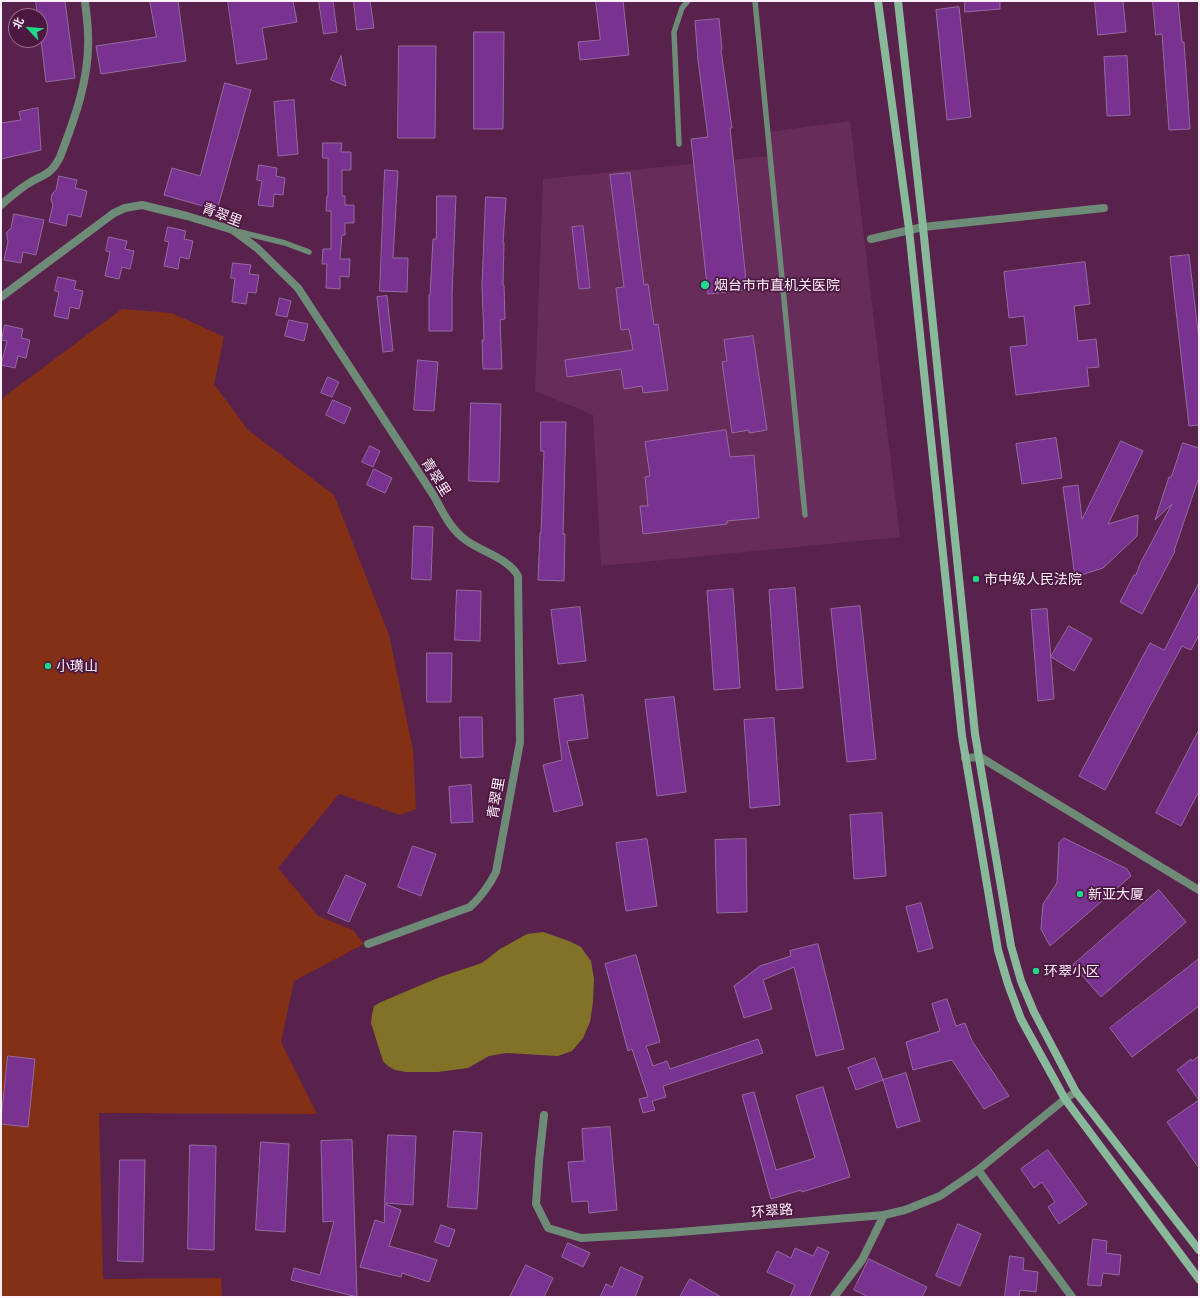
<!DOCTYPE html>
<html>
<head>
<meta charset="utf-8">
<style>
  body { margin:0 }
  #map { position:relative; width:1200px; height:1298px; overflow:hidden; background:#58224c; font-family:Ubuntu,"Noto Sans SC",sans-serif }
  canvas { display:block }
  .frame { position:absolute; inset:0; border:2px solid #fef0fa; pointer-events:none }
  .north { position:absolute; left:8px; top:8px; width:40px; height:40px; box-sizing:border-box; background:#4c1741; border:1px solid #936e8b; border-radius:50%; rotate:296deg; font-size:11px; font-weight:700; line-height:16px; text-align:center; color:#fef0fa }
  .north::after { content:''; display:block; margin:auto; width:14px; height:18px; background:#20d887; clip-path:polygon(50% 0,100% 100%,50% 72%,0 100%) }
</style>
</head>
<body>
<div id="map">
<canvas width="1200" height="1298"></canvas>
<div class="frame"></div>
<div class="north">北</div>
</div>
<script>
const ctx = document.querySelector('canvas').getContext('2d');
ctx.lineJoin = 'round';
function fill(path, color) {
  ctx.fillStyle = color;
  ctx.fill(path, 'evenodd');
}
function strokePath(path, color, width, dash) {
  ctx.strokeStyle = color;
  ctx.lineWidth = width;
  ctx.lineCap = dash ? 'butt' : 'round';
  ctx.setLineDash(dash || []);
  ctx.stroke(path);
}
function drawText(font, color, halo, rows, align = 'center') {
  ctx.font = font + ' Ubuntu,"Noto Sans SC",sans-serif';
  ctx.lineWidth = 3.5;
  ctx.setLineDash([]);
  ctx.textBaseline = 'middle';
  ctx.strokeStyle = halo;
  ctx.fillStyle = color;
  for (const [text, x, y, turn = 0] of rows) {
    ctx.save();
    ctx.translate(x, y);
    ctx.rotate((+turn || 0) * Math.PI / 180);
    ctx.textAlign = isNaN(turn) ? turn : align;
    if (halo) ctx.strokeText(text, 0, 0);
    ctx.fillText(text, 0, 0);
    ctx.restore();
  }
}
fill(new Path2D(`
  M850,121l50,416 -299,29 -8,-151 -58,-24 8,-212 227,-23 -1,-24z`), '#672c5a');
fill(new Path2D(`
  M122,309l50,4 52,24 -10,47 34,46 86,65 55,140 24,115 3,59 -16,6 -61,-21 -61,74 40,48 35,14 11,14 -70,37 -13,61 36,72 -218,-1 4,166 118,-1 1,19h-221v-895l4,-6z`), '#843017');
fill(new Path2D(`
  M543,932l26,9 12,6 10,14 3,18 -1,23 -3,20 -7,16 -11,13 -14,5 -52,-3 -17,3 -21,12 -30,4h-32l-11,-2 -7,-4 -5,-5 -12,-38 1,-8 2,-9 7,-4 59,-25 42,-14 18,-14 27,-15z`), '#827228');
const building = new Path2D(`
  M36,1h29l10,77 -29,4 -6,-51v-15h-2z
  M150,1h28l8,60 -85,13 -5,-28 60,-9z
  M228,1h65l4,21 -35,6 5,31 -30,5z
  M319,1h14l4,31 -13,2z
  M354,1h16l4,27 -17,2z
  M596,1h27l6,54 -49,5 -2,-18 22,-2z
  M965,1h35v8l-35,3z
  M1095,1h28l3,31 -28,3z
  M1153,1h25l4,41h2l6,87 -21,1 -7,-96 -6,1z
  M959,7l12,110 -24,3 -11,-110z
  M719,19l3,30 -1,1 11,78h-2l17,162 -39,4 -17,-155 17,-2 -10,-77 -3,-39z
  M474,32h30l-1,97h-29z
  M399,46h37l-1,92h-37z
  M341,56l5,30 -15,-6z
  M1127,56l3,59 -23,1 -3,-59z
  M225,83l26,7 -34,120 -53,-15 8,-27 28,8z
  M294,100l4,54 -20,2 -4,-54z
  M38,108l3,42 -40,9v-36l20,-3 -2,-8z
  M323,143h19l-1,9h10v18h-9v26h3v9h9v18h-9v12h-3l-2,24h10l-1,18 -9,-1v13l-14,-1 1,-24h-5l1,-15h8v-38h-5l1,-15h1v-38h-5z
  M259,165l18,3 -1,8 9,2 -2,17 -9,-1 -1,13 -15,-2 4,-24 -5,-1z
  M385,170l13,1 -5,87h15l-1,34 -27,-1z
  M630,173l14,112 4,-1 6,41 4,-1 10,66 -25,3 -1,-7 -18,3 -3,-20 -54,8 -2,-17 68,-10 -4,-21 -8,1 -5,-42 8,-1 -14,-112z
  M59,176l18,4 -2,8 12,3 -6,26 -13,-3 -2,12 -17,-4 4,-17 -2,-5 1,-6 4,-4z
  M437,196h19l-4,99v36h-23v-36h1l3,-56h3z
  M486,197l20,1 -3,45h1l-1,42h1l1,34 -5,1 2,49h-19l-1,-29h2l-2,-54z
  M14,214l30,6 -8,35 -13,-3 -2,11 -17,-3 4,-18 -1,-5v-5l4,-4z
  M583,226l7,62 -11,1 -7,-62z
  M168,227l18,4 -2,8 9,2 -4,18 -9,-2 -2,12 -14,-3 5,-24 -4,-1z
  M109,237l18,4 -2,8 9,2 -4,18 -8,-2 -3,12 -14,-3 5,-24 -4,-1z
  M1189,255l10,85v85l-10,1 -19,-169z
  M1085,262l5,42 -16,2 4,35 18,-2 3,28 -12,1 2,18 -73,9 -6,-48 17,-2 -3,-29 -15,2 -5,-46z
  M233,263l18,2 -2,9 10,1 -3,18 -8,-1 -2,12 -14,-2 3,-24h-4z
  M58,277l18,4 -2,8 9,2 -4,18 -9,-2 -2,12 -14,-3 5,-24 -4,-1z
  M387,296l6,55 -10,1 -6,-55z
  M280,298l11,3 -4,16 -11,-2z
  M289,320l19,4 -4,17 -19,-5z
  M5,325l18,4 -2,9 9,2 -4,18 -8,-2 -3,12 -14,-3 6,-24 -5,-1z
  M753,336l14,94 -18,3v-3l-17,3 -10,-71 5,-1 -3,-21z
  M418,360l20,2 -4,49 -20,-1z
  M328,377l11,5 -7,15 -11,-4z
  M333,400l18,8 -7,16 -18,-9z
  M471,403l30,1 -2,78 -30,-1z
  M541,422h25l-3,112h2l-1,47 -26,-1 2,-47h1l3,-82h-3z
  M726,430l4,27 24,-2 5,63 -32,3v3l-84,10 -3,-28h8l-3,-29 5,-1 -5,-34z
  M1056,438l6,40 -40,6 -6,-40z
  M1121,441l22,10 -35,73 30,-9 -1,21 -34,32 -28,9 -12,-90 15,-2 4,34z
  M1183,443l16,5v29l-25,74h1l-33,63 -22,-12 14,-27h2l4,-11 32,-60 -17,16 14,-43h2z
  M370,446l10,5 -7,16 -11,-5z
  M374,469l18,9 -7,15 -18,-8z
  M414,526l19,1 -2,53 -19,-1z
  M1199,583v52l-8,15 -9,-4 -77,144 -26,-14 71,-133 14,7z
  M795,588l8,100 -27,2 -7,-100z
  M733,589l7,99 -26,2 -7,-99z
  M457,590l24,1 -1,50 -25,-1z
  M860,606l16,153 -29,3 -16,-153z
  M580,607l6,54 -28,3 -7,-54z
  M1047,609l7,90 -16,2 -7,-91z
  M1069,626l23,13 -18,32 -23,-14z
  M427,653h25l-1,49h-24z
  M583,695l5,43 -21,3 16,64 -29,7 -11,-47 19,-5 -8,-61z
  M674,697l12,95 -29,4 -12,-96z
  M460,717h22l1,40 -22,1z
  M774,718l6,87 -30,3 -6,-88z
  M1199,730v61l-18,35 -25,-13z
  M471,785l2,37 -22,1 -2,-36z
  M882,813l4,63 -32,3 -4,-64z
  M1064,838l63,31 4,7 -81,70 -9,-17 2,-25 14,-21 2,-40z
  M647,839l10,67 -31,5 -10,-68z
  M746,839l1,73 -30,1 -2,-73z
  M413,846l23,8 -15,42 -23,-9z
  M346,875l20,9 -17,38 -21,-9z
  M1159,890l27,32 -85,75 -28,-32z
  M921,903l12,45 -15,4 -12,-45z
  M818,944l26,105 -28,7 -22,-89 -31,13 9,29 -28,9 -10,-32 26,-20 31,-10 -1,-5z
  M636,955l24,87 -14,4 7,20 14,-5 3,8 88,-30 5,14 -100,33 3,11 -14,4 3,9 -12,3 -4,-14 9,-2 -16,-48 -4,2 -23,-87z
  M1199,959v47l-67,51 -22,-29z
  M947,999l9,27 9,-3 7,18 37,55 -25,13 -32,-49 -39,10 -7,-28 34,-11 -8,-27z
  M8,1056l27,3 -7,68 -27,-3z
  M1199,1056v112l-32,-46 32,-22 -22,-30 14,-11 1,2z
  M875,1058l8,22 -27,10 -8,-22z
  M906,1073l14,48 -23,7 -14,-48z
  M823,1087l27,90 -48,15 -1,-2 -30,9 -29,-104 12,-3 22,78 39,-12 -19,-62z
  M610,1127l7,83 -28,3 -1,-12 -16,1 -4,-40 16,-1 -2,-32z
  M454,1131l28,2 -5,76 -29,-2z
  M388,1135l28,1 -3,69 -28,-2z
  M352,1140l5,157 -66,-17 3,-12 26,7 14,-54 -11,1 -2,-81z
  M261,1142l28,2 -4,88 -29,-2z
  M190,1145l26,1 -2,104 -26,-1z
  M1048,1150l39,54 -28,20 -11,-17 7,-5 -13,-20 -8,6 -13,-19z
  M120,1160h25l-2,102 -25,-1z
  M385,1204l16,6 -12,36 25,7 23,7 -8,22 -27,-9 -1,4 -41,-10 15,-47 9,3z
  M958,1224l23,10 -21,52 -24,-10z
  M441,1225l14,5 -6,17 -14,-5z
  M1093,1239l14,2 -1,12 15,2 -2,20 -16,-2 -2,13 -13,-1z
  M568,1243l22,10 -7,14 -21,-10z
  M818,1247l11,5 -20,45h-19l5,-12 -28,-13 10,-21 14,7 4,-10 18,8z
  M1010,1256l14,2 -1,12 15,2 -2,20 -16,-2 -1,7h-14z
  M869,1259l58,28 -5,10h-53l-15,-7z
  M526,1265l27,13 -9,19h-34z
  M621,1267l22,10 -8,20h-35l6,-13 6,3z
  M690,1279l31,18h-41z`);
fill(building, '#79328f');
strokePath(building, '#946aa3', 1);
strokePath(new Path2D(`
  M755,1l50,514
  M679,144l-5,-112 8,-24 6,-7
  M236,231l49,12 24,9`), '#6e8b78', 5.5);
strokePath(new Path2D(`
  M1,205c8,-7 16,-14 25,-20 16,-11 24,-8 34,-28 15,-39 30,-80 28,-122 0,-11 -2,-23 -3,-34
  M871,239l52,-12 181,-19
  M1,297l113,-84 11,-5 17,-3 45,11 46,14 24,18 41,40 136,208c9,17 17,34 33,45 16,11 42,18 51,35l2,166 -24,130c-7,14 -14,24 -26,35l-102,37
  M965,758l15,-1 219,133
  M544,1115l-5,46 -3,43 12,24 33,10 87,-5 216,-18 21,-5 35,-14 38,-26 87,-71 11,-7
  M978,1170l94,127
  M834,1297l28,-37 22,-45`), '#6e8b78', 8);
strokePath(new Path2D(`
  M878,1l31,228 53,507 36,214 10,34 13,35 44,80 134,180
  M898,1l25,226 52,507 36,212 10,35 13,31 42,80 123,158`), '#89b99b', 8);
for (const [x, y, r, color] of [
  [705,285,5,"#20d887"],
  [976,579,4,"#20d887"],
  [48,666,4,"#20d887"],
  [1080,894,4,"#20d887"],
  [1036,971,4,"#20d887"]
]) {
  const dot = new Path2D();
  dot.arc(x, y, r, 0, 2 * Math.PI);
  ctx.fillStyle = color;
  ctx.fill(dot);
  strokePath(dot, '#4c1741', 1.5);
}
drawText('14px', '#fef0fa', '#4c1741', [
  ["青翠里",222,215,21],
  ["青翠里",436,477,58],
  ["青翠里",496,798,-80],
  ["环翠路",772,1211,-5]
]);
drawText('14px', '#fef0fa', '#4c1741', [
  ["烟台市市直机关医院",714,285],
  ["市中级人民法院",984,579],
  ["小璜山",56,666],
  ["新亚大厦",1088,894],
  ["环翠小区",1044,971]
], 'left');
</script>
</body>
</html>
